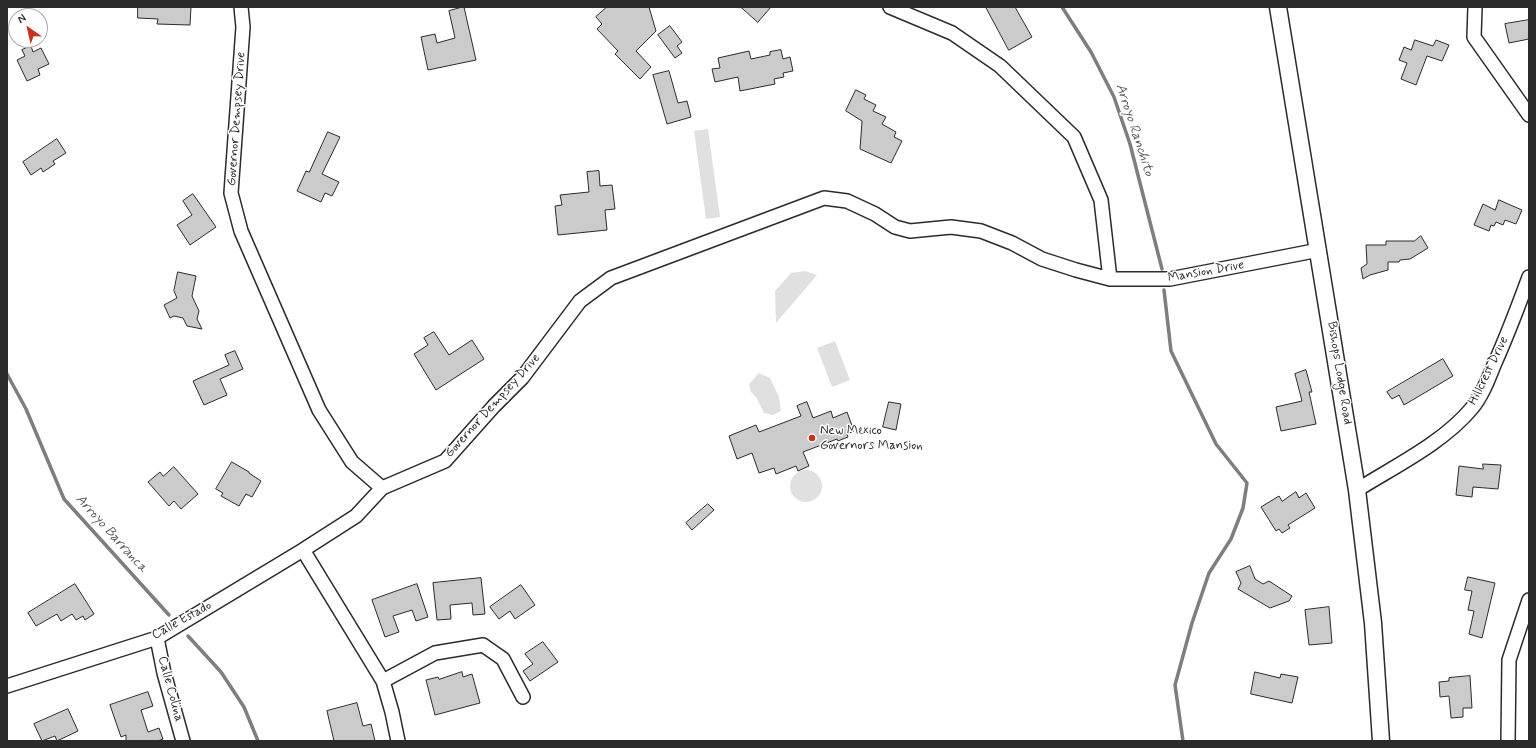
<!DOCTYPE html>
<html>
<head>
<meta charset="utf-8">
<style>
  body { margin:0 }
  #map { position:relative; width:1536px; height:748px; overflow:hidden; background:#fff; font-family:Mynerve,sans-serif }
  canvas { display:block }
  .frame { position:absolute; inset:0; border:8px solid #2b2b2b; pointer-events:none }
  .north { position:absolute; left:8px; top:8px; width:40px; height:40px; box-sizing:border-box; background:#fff; border:1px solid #aaa; border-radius:50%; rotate:326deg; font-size:11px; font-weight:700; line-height:16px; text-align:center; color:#2b2b2b }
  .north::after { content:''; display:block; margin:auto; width:14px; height:18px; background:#c8321e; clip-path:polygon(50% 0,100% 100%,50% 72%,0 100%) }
</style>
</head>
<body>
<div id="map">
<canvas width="1536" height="748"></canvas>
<div class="frame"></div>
<div class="north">N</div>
</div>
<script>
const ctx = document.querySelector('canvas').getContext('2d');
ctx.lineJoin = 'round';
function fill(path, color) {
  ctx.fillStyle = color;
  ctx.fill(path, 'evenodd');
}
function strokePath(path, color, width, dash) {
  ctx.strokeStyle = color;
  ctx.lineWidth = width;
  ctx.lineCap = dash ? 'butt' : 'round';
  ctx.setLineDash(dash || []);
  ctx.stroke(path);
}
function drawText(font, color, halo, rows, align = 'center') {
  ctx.font = font + ' Mynerve,sans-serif';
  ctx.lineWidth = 3;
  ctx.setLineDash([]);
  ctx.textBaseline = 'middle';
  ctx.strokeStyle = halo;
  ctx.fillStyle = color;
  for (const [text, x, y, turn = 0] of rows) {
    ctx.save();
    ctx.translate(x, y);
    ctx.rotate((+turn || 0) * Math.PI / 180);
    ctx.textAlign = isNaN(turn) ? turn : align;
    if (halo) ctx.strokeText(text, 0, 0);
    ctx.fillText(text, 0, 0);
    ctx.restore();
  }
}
fill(new Path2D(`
  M708,129l12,88 -14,2 -12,-88z
  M805,271l12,4 -41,48 -1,-32 16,-18z
  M835,341l15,39 -18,7 -15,-39z
  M759,373l11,5 9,19 2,14 -8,4 -9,-2 -8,-16 -5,-5 -2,-8z
  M790 486a16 16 0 1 1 32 0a16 16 0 1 1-32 0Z`), '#e0e0e0');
strokePath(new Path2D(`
  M1062,7l29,45 23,45 16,47 32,125
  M1164,290l7,61 45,93 31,39 -4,25 -12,31 -22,34 -17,50 -17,62 8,56
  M7,374l19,35 38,90 105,116
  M188,636l33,36 23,35 14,34`), '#7e7e7e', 3.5);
const building = new Path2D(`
  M138,7h53l-1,18 -33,-1 1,-5 -20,-1z
  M464,7l12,53 -48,10 -7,-33 14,-3 2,9 18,-5 -6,-27z
  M607,7h42l7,24 -20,20 15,16 -11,12 -25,-25 3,-3 -21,-22 5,-5 -6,-7z
  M741,7h30l-13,15z
  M986,7h29l17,30 -23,13z
  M1529,20v19l-20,4 -4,-19z
  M670,26l12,16 -5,4 5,7 -7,5 -17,-23z
  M1415,40l18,6 3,-6 13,5 -7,16 -15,-5 -11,29 -15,-6 6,-16 -8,-3 5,-13 7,3z
  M31,46l2,6 8,-4 8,16 -11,5 2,6 -13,6 -10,-21 8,-4 -3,-6z
  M781,50l2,9 7,-2 3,14 -10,2 1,4 -10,2 1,5 -35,7 -2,-14 -23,5 -3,-13 8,-1 -2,-10 31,-7 2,8 19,-4v-3z
  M669,71l9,32 9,-2 4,16 -24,7 -14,-49z
  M856,90l10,5 -2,4 12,6 -3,6 13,6 -4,7 14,8 -2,5 8,4 -11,22 -31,-14 2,-28 -16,-10z
  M328,132l12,5 -18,37 17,8 -7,14 -7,-3 -4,9 -24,-11 9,-20 3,1z
  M57,139l9,14 -13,8 2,3 -12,8 -2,-4 -10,7 -8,-13z
  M599,171l1,15 12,-1 3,24 -10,1 2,20 -49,5 -3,-29 7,-1 -2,-10 29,-3 -2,-20z
  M193,194l23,33 -26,18 -13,-20 15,-10 -9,-14z
  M1499,200l23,10 -6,14 -11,-4 -2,5 -7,-3 -2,4 -3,-1 -2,6 -15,-6 9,-21 12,6z
  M1421,236l7,12 -18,11 -10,1 -1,2h-11v8l-18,5 -7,4 -2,-11 6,-4 -1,-19h20v-4h28z
  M178,272l18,4 -4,20 7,15 -2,8 5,10 -15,-3 -4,-8 -9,-2 -4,2 -6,-13 13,-7 -3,-7z
  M434,332l15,23 23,-15 12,19 -48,31 -22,-36 14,-9 -4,-7z
  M235,351l8,18 -23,10 7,16 -23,10 -11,-24 36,-16 -4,-10z
  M1443,359l10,17 -49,29 -5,-10 -7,4 -5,-7z
  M1306,370l6,22h-3l7,32 -35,7 -5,-24 26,-6 -7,-27z
  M807,402l6,16 18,-7 2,7 14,-6 7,19 -7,3 1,3 -10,4 -1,-2 -34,13 6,14 -11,5 -2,-5 -20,8 -2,-6 -15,5 -7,-20 -15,6 -8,-23 27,-11 3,7 42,-16 -4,-10z
  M889,402l12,2 -5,26 -13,-3z
  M232,462l17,10v1l12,8 -9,16 -6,-3 -7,12 -18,-10 2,-3 -7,-4z
  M1483,464l18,1 -3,24 -25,-2 -1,10 -16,-2 3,-29 24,3z
  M174,467l24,27 -17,15 -7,-8 -5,5 -21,-24 12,-10 3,4z
  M1296,492l3,6 7,-5 9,15 -27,17 2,3 -8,5 -3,-4 -3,2 -15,-24 18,-11 3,5z
  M708,504l6,6 -22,20 -6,-7z
  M1250,566l5,13 8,5 6,-3 23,15 -3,5 -19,7 -32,-19 3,-6 -5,-11z
  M1468,577l27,6 -13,55 -13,-4 5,-23 -6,-1 4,-19 -7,-1z
  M481,578l4,36 -12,1 -1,-12 -22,2 1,14 -14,1 -4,-37z
  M75,584l19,30 -9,6 -2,-4 -7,4 -4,-6 -11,7 -4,-7 -21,12 -8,-13z
  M417,584l11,33 -12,4 -4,-11 -19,6 6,16 -14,5 -13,-37z
  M521,585l14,20 -20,14 -5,-8 -11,8 -9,-12z
  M1329,607l3,36 -23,2 -4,-35z
  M543,642l15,20 -28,19 -7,-10 10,-7 -8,-10z
  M462,672l1,5 9,-3 8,29 -45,12 -9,-35 12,-3 1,2z
  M1255,672l25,6 1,-4 17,3 -6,26 -41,-9z
  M1470,676l2,32h-9v9l-12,1 -2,-22 -9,1 -1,-15 10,-1v-3z
  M148,692l5,14 -12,4 7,22 11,-4 4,11 -5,2h-32v-6l-5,2 -11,-32z
  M357,703l6,23 8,-2 4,17h-41l-7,-30z
  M68,709l10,22 -21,10 -2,-5 -13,5 -8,-17z`);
fill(building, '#cbcbcb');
strokePath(building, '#2b2b2b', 1);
const minor = new Path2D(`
  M241,7l2,20 -12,166 10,38 78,179 33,52 30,26 63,-27 49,-55 28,-28 58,-77 31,-23 213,-80 23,3 28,13 20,13 15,4 41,-4 30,4 31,12 30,16 34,11 34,9h60l149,-29
  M890,7l62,26 48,33 74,71 27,63 9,79
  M1475,7l-1,30 55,78
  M1357,490c38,-24 86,-47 115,-82 10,-12 16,-28 22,-43 13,-29 24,-58 35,-88
  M303,550l80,131 9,31 6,29
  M157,638l7,35 19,68
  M383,681l52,-28 48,-8 20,14 20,38
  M7,686l150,-48 146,-88 53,-34 26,-28
  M1508,741l1,-81 20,-60`);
const tertiary = new Path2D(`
  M1278,7l79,483 16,133 8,118`);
strokePath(minor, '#2b2b2b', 16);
strokePath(tertiary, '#2b2b2b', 19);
strokePath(minor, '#fff', 13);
strokePath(tertiary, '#fff', 16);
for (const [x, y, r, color] of [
  [812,438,4,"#c8321e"]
]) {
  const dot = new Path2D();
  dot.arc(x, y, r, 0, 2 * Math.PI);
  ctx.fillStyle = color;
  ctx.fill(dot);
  strokePath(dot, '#fff', 1.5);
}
drawText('13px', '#2b2b2b', '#fff', [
  ["Governor Dempsey Drive",237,119,-86],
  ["Mansion Drive",1206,272,-10],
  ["Hillcrest Drive",1489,371,-64],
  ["Bishops Lodge Road",1339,373,81],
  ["Governor Dempsey Drive",493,406,-48],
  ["Calle Estado",182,621,-29],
  ["Calle Colina",170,689,75]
]);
drawText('13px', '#2b2b2b', '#fff', [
  ["New Mexico",820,431],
  ["Governors Mansion",820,446]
], 'left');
drawText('italic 14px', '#5c5c5c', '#fff', [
  ["Arroyo Ranchito",1134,130,72],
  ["Arroyo Barranca",111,534,48]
]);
</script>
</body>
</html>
